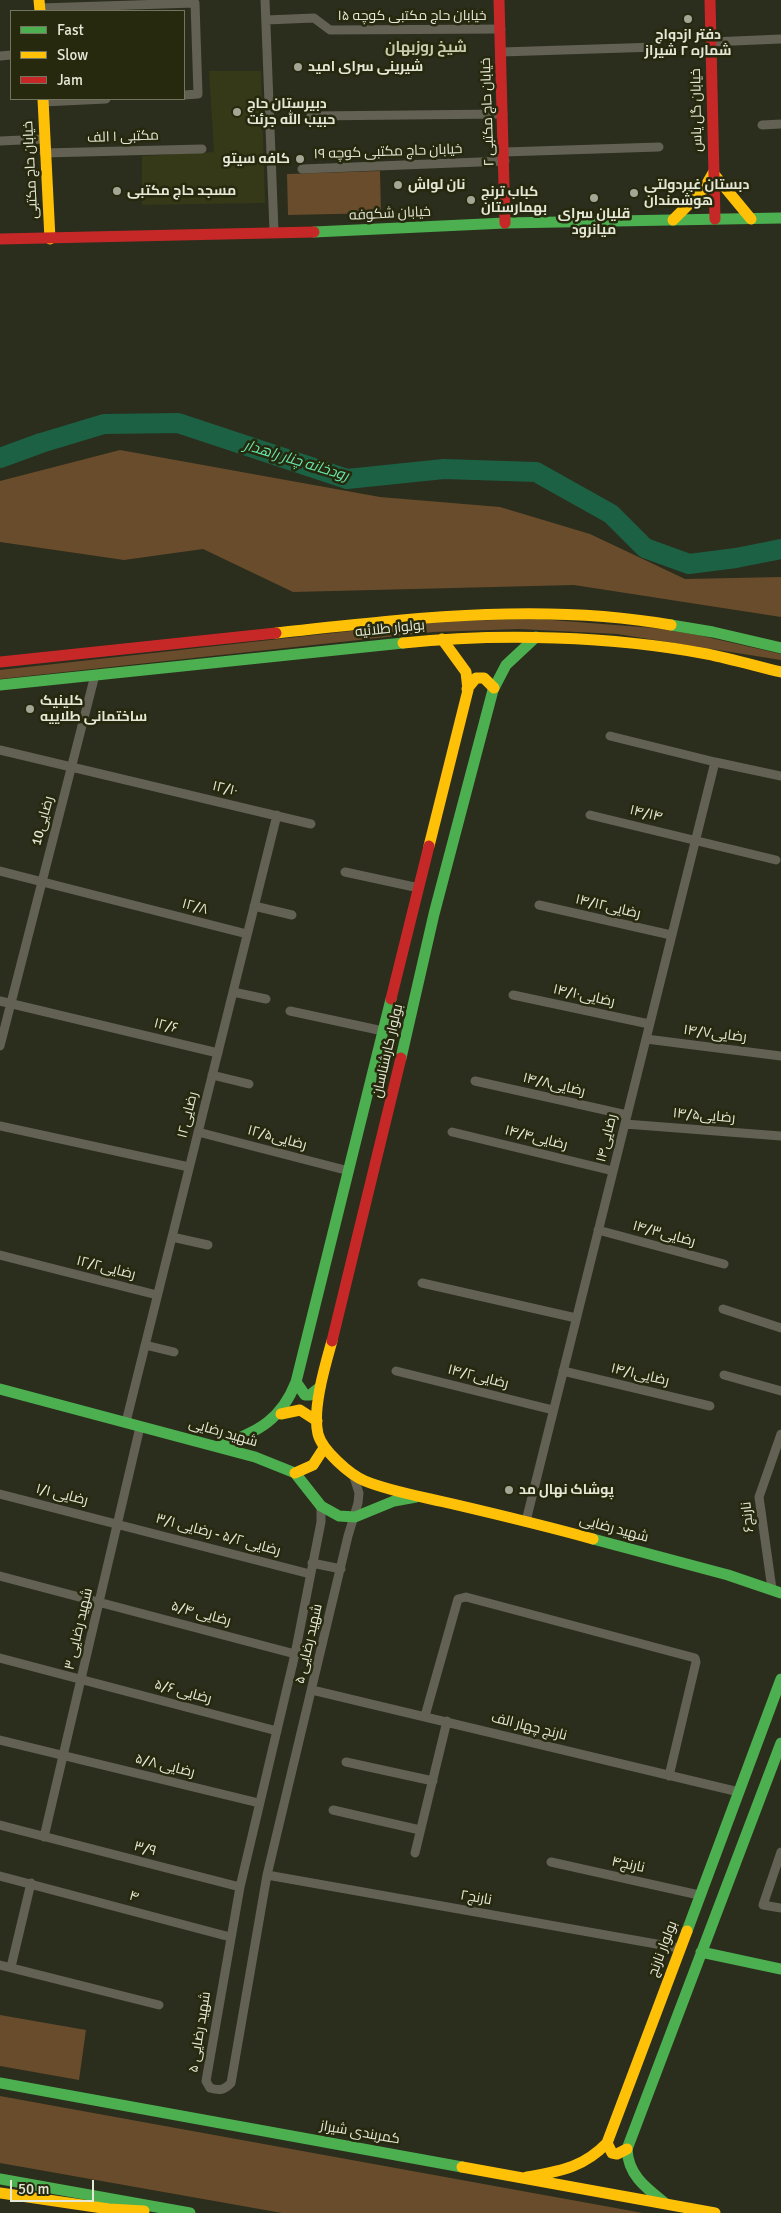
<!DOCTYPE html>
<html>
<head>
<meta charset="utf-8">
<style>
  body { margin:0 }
  #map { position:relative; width:781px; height:2213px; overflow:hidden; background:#2b2d1d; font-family:Signika,sans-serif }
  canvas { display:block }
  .legend { position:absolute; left:10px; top:10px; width:175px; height:90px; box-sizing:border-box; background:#26290d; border:1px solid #73755e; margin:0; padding:6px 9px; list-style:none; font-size:15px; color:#e6e8d7 }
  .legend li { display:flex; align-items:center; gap:10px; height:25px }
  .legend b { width:25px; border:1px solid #73755e }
  .scale { position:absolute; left:10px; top:2180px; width:84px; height:22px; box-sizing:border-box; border:2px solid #e6e8d7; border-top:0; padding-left:6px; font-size:15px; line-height:18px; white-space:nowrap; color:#e6e8d7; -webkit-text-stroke:4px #26290d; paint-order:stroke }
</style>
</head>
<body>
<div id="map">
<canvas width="781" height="2213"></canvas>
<ul class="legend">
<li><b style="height:6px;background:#4caf50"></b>Fast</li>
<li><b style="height:6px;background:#ffc107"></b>Slow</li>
<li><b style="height:6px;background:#c62828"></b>Jam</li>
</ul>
<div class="scale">50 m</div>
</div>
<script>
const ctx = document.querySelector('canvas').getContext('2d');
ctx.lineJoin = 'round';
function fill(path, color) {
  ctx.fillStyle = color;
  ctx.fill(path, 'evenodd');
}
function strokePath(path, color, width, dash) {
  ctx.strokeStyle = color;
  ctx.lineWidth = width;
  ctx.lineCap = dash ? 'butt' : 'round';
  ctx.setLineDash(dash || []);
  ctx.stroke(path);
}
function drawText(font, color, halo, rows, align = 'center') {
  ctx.font = font + ' Signika,Cairo,sans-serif';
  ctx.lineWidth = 5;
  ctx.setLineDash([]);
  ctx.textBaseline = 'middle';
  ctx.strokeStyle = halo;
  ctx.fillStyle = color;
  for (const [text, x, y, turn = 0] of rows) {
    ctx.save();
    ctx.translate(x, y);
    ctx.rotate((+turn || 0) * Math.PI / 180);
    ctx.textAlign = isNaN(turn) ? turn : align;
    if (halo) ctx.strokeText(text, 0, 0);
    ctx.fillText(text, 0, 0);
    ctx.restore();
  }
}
fill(new Path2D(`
  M209,71h52l4,132 -123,2v-49l72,-4z`), '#353918');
fill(new Path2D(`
  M380,171l1,42 -93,2 -1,-41z
  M120,450l260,47 120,10 90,27 95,45 96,-2v40l-207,-32 -281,7 -90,-43 -79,11 -124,-18v-61z
  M539,619l115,9 44,7 83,19v6l-164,-26 -98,-5 -86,3 -433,47v-9l387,-43 64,-6z
  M0,2015l86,15 -7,50 -79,-14z
  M0,2096l643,117h-361l-282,-50z`), '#694c2b');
strokePath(new Path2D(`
  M0,458l41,-15 63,-19 74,-1 169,56 97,-10 92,3 75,42 34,34 44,16 47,-6 45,-9`), '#1c6144', 20);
strokePath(new Path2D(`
  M265,0l9,231
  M40,8l155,-5 3,91 -14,1
  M266,20l48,-2 16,12 171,-1
  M711,42l70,-3
  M501,52l156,-5
  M0,56l11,-1
  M43,102l63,-3
  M311,116l192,-2
  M762,125l19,-1
  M0,141l44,-2
  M504,152l155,-5
  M44,153l158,-4
  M302,169l203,-8
  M610,736l105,26 66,14
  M0,750l311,74
  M590,815l186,45
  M0,871l247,63
  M345,872l74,16
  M539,905l132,30
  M254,906l38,9
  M233,992l33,7
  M513,995l136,29
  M0,1001l218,52
  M290,1011l93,20
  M646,1039l135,17
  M0,1046l95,-371
  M212,1075l37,9
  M475,1081l152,34
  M625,1124l156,12
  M0,1126l189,41
  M198,1132l151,39
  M452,1132l161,39
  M598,1230l126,34
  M172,1237l36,8
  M0,1255l157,40
  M422,1283l154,35
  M723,1309l58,19
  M145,1345l29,7
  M396,1371l157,39
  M563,1371l147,35
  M724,1375l57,16
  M126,1422l151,-607
  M0,1494l310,80
  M321,1506v16l-26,132 -55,233 -34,194 4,7c10,3 14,2 21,-5l36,-208 81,-339 10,-33 1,-10 -6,-19
  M526,1521l189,-759
  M312,1563l29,6
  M0,1576l295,78
  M772,1589l-13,-92 22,-63
  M0,1658l277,73
  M312,1690l427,102
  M425,1716l33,-117 8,-2 229,61 1,4 -27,114
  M0,1740l259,63
  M346,1762l87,19
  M333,1810l87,20
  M0,1825l240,62
  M44,1837l96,-410
  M781,1852l-18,53 18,3
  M415,1853l32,-132
  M551,1862l148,33
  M267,1875l412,73
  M0,1876l230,61
  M0,1965l159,40
  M11,1967l20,-84`), '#636054', 9);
strokePath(new Path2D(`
  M314,232l191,-9 276,-5
  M671,625l42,7 68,16
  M0,685l403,-42
  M401,1058l33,-144 59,-224 13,-25 30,-28
  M296,1382l9,13h5l10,-8
  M0,1389l255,68 40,16 26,33 18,10 16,1 39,-16 22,-4
  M218,1447c38,-16 62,-24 78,-65l95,-383
  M593,1539l135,36 53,18
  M687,1931l94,-252
  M701,1952l80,17
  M0,2083l462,84
  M0,2179l190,34
  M665,2203c-19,-15 -37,-28 -38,-54l154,-406`), '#4caf50', 11);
strokePath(new Path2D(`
  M39,0l1,11
  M43,99l7,140
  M673,220l31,-31 9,-16 38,46
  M276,633c131,-14 264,-31 395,-8
  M403,643c96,-10 209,-7 304,11 25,5 49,12 74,18
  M467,689l9,-11h8l10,10
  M429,846l39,-156 -2,-18 -24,-33
  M332,1341c-7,25 -20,68 -14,93 4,16 32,41 47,47 27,11 59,16 88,23 47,11 93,22 140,35
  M281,1414l19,-4 17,11
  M295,1473l18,-8 11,-17
  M607,2143l5,10 5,1 10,-5
  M462,2167l253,46
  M527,2177c33,-6 56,-9 80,-34l80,-212
  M0,2193l109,16 35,2`), '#ffc107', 11);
strokePath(new Path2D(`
  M499,0l6,223
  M710,0l5,219
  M0,239l314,-7
  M0,662l276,-29
  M391,999l38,-153
  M332,1341l69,-283`), '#c62828', 11);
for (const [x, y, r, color] of [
  [688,19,5,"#a5a796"],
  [298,67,5,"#a5a796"],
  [237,112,5,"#a5a796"],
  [300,159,5,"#a5a796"],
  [398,185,5,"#a5a796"],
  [117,191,5,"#a5a796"],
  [634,193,5,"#a5a796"],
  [594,198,5,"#a5a796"],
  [471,200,5,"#a5a796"],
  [30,709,5,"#a5a796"],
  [509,1490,5,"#a5a796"]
]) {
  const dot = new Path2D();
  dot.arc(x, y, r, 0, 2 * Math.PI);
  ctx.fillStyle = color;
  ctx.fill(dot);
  strokePath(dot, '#26290d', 2);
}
drawText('14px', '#e6e8d7', '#26290d', [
  ["خیابان حاج مکتبی کوچه ۱۵",412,16],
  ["خیابان گل یاس",697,110,-91],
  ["خیابان حاج مکتبی ۲",488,112,-92],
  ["مکتبی ۱ الف",123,137,-2],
  ["خیابان حاج مکتبی کوچه ۱۹",388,152,-2],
  ["خیابان حاج مکتبی",31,170,-93],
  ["خیابان شکوفه",390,214,-3],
  ["بولوار طلائیه",390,629,-6],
  ["۱۲/۱۰",225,789,13],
  ["۱۴/۱۴",646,814,13],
  ["رضایی10",43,821,-75],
  ["۱۲/۸",195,907,15],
  ["رضایی۱۴/۱۲",608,907,13],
  ["رضایی۱۴/۱۰",584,996,12],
  ["۱۲/۶",166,1026,14],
  ["رضایی۱۴/۷",715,1034,7],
  ["بولوار کارشناسان",388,1051,-77],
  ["رضایی۱۴/۸",554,1085,13],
  ["رضایی۱۲",188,1115,-76],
  ["رضایی۱۴/۵",704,1116,5],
  ["رضایی۱۲/۵",277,1138,15],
  ["رضایی۱۴/۴",536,1138,14],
  ["رضایی۱۴",607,1138,-76],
  ["رضایی۱۴/۳",664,1234,15],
  ["رضایی۱۲/۲",106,1268,14],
  ["۱۴/۱رضایی",640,1375,13],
  ["رضایی۱۴/۲",478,1377,14],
  ["شهید رضایی",223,1433,16],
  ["رضایی ۱/۱",62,1495,14],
  ["نارنج۶",748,1517,-96],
  ["شهید رضایی",614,1529,15],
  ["رضایی ۵/۲ - رضایی ۳/۱",218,1535,15],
  ["رضایی ۵/۴",201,1614,15],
  ["شهید رضایی ۳",79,1629,-77],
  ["شهید رضایی ۵",309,1644,-77],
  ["رضایی ۵/۶",183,1692,15],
  ["نارنج چهار الف",529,1727,14],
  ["رضایی ۵/۸",165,1766,14],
  ["۳/۹",145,1849,14],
  ["نارنج۴",628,1865,12],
  ["۴",134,1897,15],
  ["نارنج۲",476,1898,10],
  ["بولوار نارنج",663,1949,-69],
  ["شهید رضایی ۵",200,2032,-81],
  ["کمربندی شیراز",360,2133,10]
]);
drawText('bold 14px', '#e6e8d7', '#26290d', [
  ["دفتر ازدواج",688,35,"center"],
  ["شماره ۲ شیراز",688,51,"center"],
  ["شیرینی سرای امید",308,67],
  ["دبیرستان حاج",247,104],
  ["حبیب الله جرئت",247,120],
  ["کافه سیتو",290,159,"right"],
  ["نان لواش",408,185],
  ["دبستان غیردولتی",644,185],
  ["هوشمندان",644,201],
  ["مسجد حاج مکتبی",127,191],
  ["کباب ترنج",481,192],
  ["بهمارستان",481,208],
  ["قلیان سرای",594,214,"center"],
  ["میانرود",594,230,"center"],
  ["کلینیک",40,701],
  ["ساختمانی طلاییه",40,717],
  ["پوشاک نهال مد",519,1490]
], 'left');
drawText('bold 15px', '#c8cdac', '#26290d', [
  ["شیخ روزبهان",426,48]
]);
drawText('italic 15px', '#66e7ae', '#26290d', [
  ["رودخانه چنار راهدار",296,461,17]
]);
</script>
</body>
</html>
